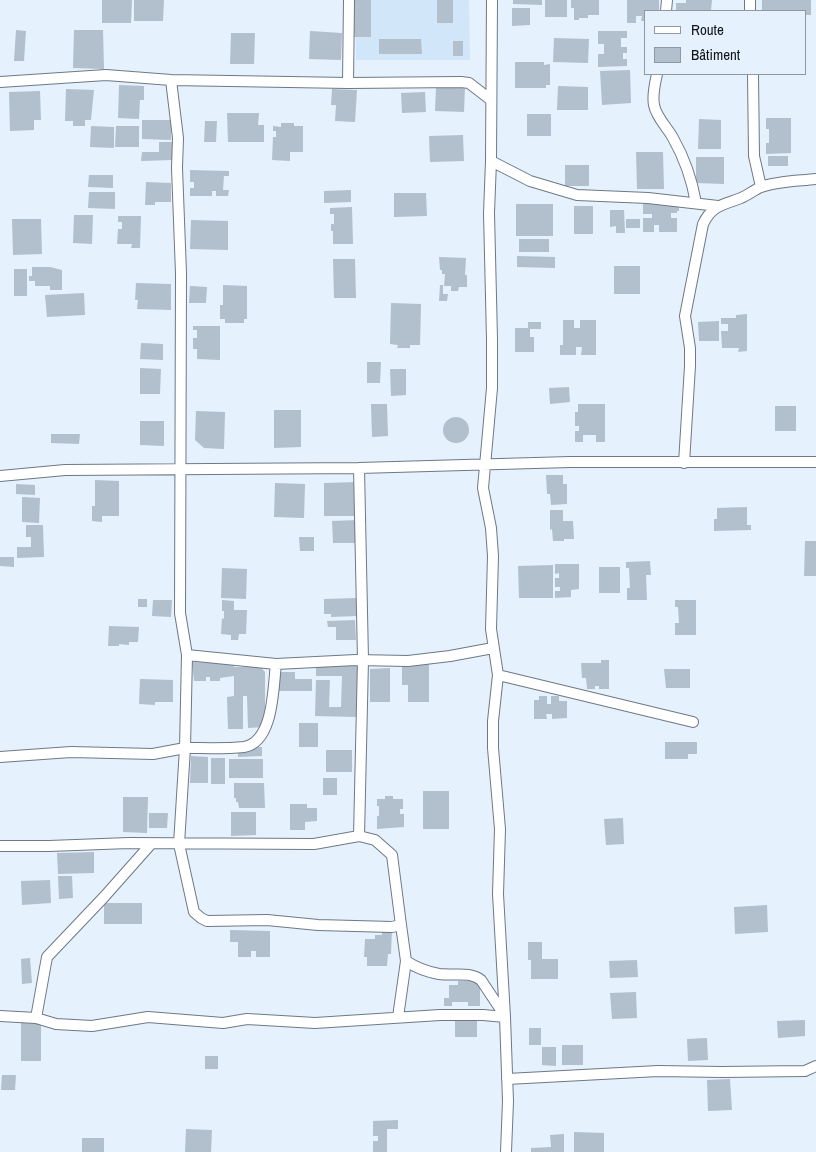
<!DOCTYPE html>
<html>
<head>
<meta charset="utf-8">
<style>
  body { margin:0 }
  #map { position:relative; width:816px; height:1152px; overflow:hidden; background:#e5f1fc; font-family:"Archivo Narrow",sans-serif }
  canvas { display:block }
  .legend { position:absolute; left:644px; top:10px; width:162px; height:65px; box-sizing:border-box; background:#e5f1fc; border:1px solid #9099a2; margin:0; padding:6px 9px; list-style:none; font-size:15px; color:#11151a }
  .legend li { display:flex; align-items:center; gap:10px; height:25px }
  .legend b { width:25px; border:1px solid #9099a2 }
</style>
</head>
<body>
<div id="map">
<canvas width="816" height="1152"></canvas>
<ul class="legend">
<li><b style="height:6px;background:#fff"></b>Route</li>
<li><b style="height:14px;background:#b2bfcd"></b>Bâtiment</li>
</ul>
</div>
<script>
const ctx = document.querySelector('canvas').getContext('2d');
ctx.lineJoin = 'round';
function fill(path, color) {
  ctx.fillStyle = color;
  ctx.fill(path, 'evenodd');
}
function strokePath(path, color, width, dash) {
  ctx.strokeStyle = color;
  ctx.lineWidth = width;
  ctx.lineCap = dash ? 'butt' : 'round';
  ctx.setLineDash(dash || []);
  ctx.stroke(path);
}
fill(new Path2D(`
  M356,0h113l1,60h-114z`), '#d2e6fa');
fill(new Path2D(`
  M102,0h30l-1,23h-29z
  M134,0h30l-1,21h-29z
  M354,0h17v37h-17z
  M437,0h16v23h-16z
  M513,0h29v5l-29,-1z
  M545,0h22v17h-22z
  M571,0h28v15h-11v3h-9v2h-5v-12h-3z
  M627,0h32v11h-14v10h-4l1,-5h-6v7h-9z
  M686,0h26l-1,11h-35v-8h10z
  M762,0h49v15h-6v-4h-43z
  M512,8h18v17l-18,1z
  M16,30l10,1 -2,30h-10z
  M74,30h29l1,39 -31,-1z
  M310,31l32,2 -1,27 -32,-1z
  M598,31h29v7h-6v9h6v6h-4v6h4v7l-29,1v-13h6v-10h-6z
  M231,33h24l-1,31h-24z
  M554,38l35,1 -1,24 -35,-1z
  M379,39h42l1,15h-43z
  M453,41h10v15h-10z
  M515,62h29v3l6,-1v21h-4v3h-31z
  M630,70l1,33 -29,2 -2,-34z
  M119,85l25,1v14h-4l-1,19 -21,-1z
  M465,86l-1,26 -29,-1 1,-23z
  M558,86l30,1v23h-31z
  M66,89l28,1 -3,30h-6v6h-12v-5h-8z
  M332,89l25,1 -2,32 -20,-1 1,-16h-5z
  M40,91l1,29h-7v10l-24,1 -1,-39z
  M425,92l1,20 -24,1 -1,-20z
  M227,113h32l-1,12h6v17h-36z
  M527,114h24v22h-24z
  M766,118h25v35l-25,1v-11h3v-14h-3z
  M699,119l22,1v29h-23z
  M142,120h29v20l-29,-1z
  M205,121h12l-1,21h-12z
  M281,123h13v3h9v26h-13v9l-18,-1 1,-23h3v-6h-3v-5l8,1z
  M91,126l23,1v21l-24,-1z
  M116,126h23v21h-24z
  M463,135l1,26 -34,1 -1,-26z
  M159,142h14l-1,18 -31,1 1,-9h17z
  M636,152h27l1,37h-27z
  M768,156h20v10h-20z
  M696,157h28v27l-28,-1z
  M565,165h24v21h-24z
  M190,170l39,1v5h-5l-1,14h6l-1,6h-12v-5h-4v5h-22v-8h4v-6h-4z
  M89,175h24v13l-25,-1z
  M146,182l25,1v19h-16v3h-10z
  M351,190v12l-27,1v-12z
  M89,192h26v17l-27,-1z
  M394,193h32l1,23 -33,1z
  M516,204h37v32h-37z
  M643,204h36v7h-2v2h-6v5h6v14h-18v-7h-5v7h-11v-14h9v-4h-9z
  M574,206h19v28h-19z
  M352,207l1,37h-20v-13h-2v-7h3v-10h-4v-6z
  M610,210h14l1,23h-9v-7l-6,1z
  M74,215h19l-1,29 -19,-1z
  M118,216h23l-1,32h-9l1,-4h-15l1,-15h4v-7h-4z
  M12,219h29l1,35 -29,1z
  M626,219h14v9h-14z
  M191,220l37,1v29l-38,-1z
  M519,239h30v13h-30z
  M517,256l38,1v11l-38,-1z
  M439,257l27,1 -1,17h2v12h-8l-1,4h-7v-5h-7l1,-12h-3v-4h-2z
  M333,259h22l1,39h-22z
  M614,266h26v28h-26z
  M32,267h18l12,3v20h-12v-4h-15v-5h-6v-5h3z
  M14,269h13v27h-13z
  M136,283l35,1v26l-34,-1 1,-9h-3z
  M223,285l24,1v33h-3v4h-19v-4h-5v-14h3z
  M440,285h3v9h5l-1,7h-8z
  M190,286l17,1 -1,16h-17z
  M84,293l1,22 -38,2 -2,-22z
  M391,303l30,1 -1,41h-10v3h-13l1,-3 -8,-1z
  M747,314v37l-9,1 1,-4h-17l-1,-17h7v-7h-7v-6h15v-3z
  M563,320h11v8h6v-8h16v35h-15l1,-8h-6v8h-16v-10h3z
  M719,321v20h-20l-1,-19z
  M528,322h13v7h-11v8h4v15h-19v-24h13z
  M193,326h27v34l-23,-1v-10h-4v-11h4v-8h-4z
  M141,343l22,1v16l-23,-1z
  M367,362h14l-1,21h-13z
  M140,368l21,1 -1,25h-20z
  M390,369h16v26l-15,1z
  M569,387l1,15 -20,2 -1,-16z
  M371,404h16l1,32 -16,1z
  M578,404h27v38h-9v-7h-13v7h-8v-11h4v-5h-4v-14h3z
  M775,406h21v25h-21z
  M274,410h27v37l-27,1z
  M196,411l29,1 -1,37 -20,-1 -9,-8z
  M443 430a13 13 0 1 1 26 0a13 13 0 1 1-26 0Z
  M140,421h24v25l-24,-1z
  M51,434h29l-1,10 -28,-1z
  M546,475h17v9h4v20l-16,1 -1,-11h-3z
  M95,480l24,1v35h-17v6l-10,-1v-15h3z
  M357,482l1,34h-34v-33z
  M275,483l30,1 -1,34 -30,-1z
  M16,484l19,1v10l-19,-1z
  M22,497l18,1 -1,25 -17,-1z
  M747,507v18h4v5l-37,1v-12h3v-11z
  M550,510h13v11h10l1,18h-10v2h-11l-1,-12 -2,1z
  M358,520v23h-25l-1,-22z
  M26,525h17l1,32 -27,1v-11h14v-10h-5z
  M299,537h15v14h-14z
  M805,541h11v35h-12z
  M0,557h14v10l-14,-1z
  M650,561l1,14h-5l1,25h-20v-12h3l-1,-20h-3v-6z
  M555,564h24v25l-8,1v7l-16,1v-7h5v-4h-5v-9h4v-5l-4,1z
  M553,565v33h-34l-1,-32z
  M599,567h21v26h-21z
  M222,568l25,1 -1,30 -25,-1z
  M356,598l1,18 -26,1v-3h-7v-15z
  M138,599h9v8h-9z
  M153,600h19l-1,17 -19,-1z
  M222,600l12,1v9h13l-1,24h-7l-1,6h-7v-5l-10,-1 1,-16 2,1v-8h-2z
  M675,600h21v35h-21v-12h4l-1,-16h-3z
  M355,620l1,20h-20v-13h-8l-1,-6z
  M109,626l30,1 -1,15h-9v3l-10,-1v2h-11z
  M601,660h8v29h-10v-3h-4v3h-8l-1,-11h-4l-1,-15h20z
  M192,662l35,1v2h7v2h17l1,-2h7l6,7v55l-17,1 -1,-32h-4v33h-15l-1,-32 7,-1v-20l-14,2v3h-10v-4h-4v4h-12z
  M402,663h27v39h-21v-17h-6z
  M316,665l42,1 -2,51 -41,-1 1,-36h14l-1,27h12l1,-31h-26z
  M390,668v34h-20v-33z
  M664,669h26v19h-24z
  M278,672h17v7h17v12h-33z
  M140,679l33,1v22h-18v3l-16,-1z
  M539,696h8v8h4v-8h8v5h8v17l-15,1v-5h-6l1,5h-13v-19h5z
  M299,723h19v24h-19z
  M665,742h32v12h-9v5h-23z
  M262,747v9l-24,1v-9z
  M326,750h26v22h-26z
  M191,756l17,1v26h-18z
  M211,758h14v26h-14z
  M229,759h34v19h-34z
  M323,778h14v17h-14z
  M234,783h30l1,25h-26l-1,-6h-2v-4h-2z
  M423,791h26v38h-26z
  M385,796h8v3h10v10h-3v5h4v13l-27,2v-13h2v-10h-2v-7h8z
  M123,797h25l-1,36 -24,-1z
  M290,804h17v4h10v13l-12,1v8h-15z
  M231,812h25v23l-25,1z
  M149,813h19l-1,15h-18z
  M623,818l1,26 -18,1 -2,-26z
  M94,852v21l-36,1 -1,-21z
  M58,876h14l1,22 -14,1z
  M50,880l1,23 -29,2 -1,-24z
  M104,903h38v21h-38z
  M767,905l1,27 -33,2 -1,-27z
  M382,929h10l-1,25h-3l-1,12h-20v-9h-3l1,-18h10v-4h7z
  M230,930l40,1v26h-14v-6h-5v6h-13v-15h-8z
  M528,942h14v17h16v20h-27v-19h-3z
  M30,958l2,25 -10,1 -1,-25z
  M637,960l1,17 -28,1 -1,-17z
  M458,981h22v25h-12v-4h-16v4h-8v-8h5v-13h9z
  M636,992l1,26 -25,1 -2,-26z
  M455,1019h22v18h-22z
  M805,1020v16l-27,2 -1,-17z
  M21,1022h20v39h-20z
  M529,1028h12v17h-12z
  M707,1038l1,22 -20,1 -1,-22z
  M562,1045h21v20h-21z
  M542,1047h14v19l-14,-1z
  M205,1056h13v13h-13z
  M2,1075h14l-1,15h-14z
  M730,1079l2,31 -24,1 -1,-31z
  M398,1120v9h-11v23h-14v-11h5v-5h-5v-15z
  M186,1129l26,1 -1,22h-26z
  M574,1132l30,1v19h-30z
  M564,1134v18h-33v-4l20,-1 -1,-12z
  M82,1138h22v14h-22z`), '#b2bfcd');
const minor = new Path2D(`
  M492,0l-1,161 -2,52 3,126v49l-9,100 8,40 2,28 -2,73 7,46 -5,46v27l7,81 -2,65 7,123 3,84 -2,51
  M750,0v11
  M666,11l1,-11
  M657,74c-2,9 -5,21 -3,31 2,12 13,22 19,33 12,21 19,42 23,65
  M753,74l1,82 7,31
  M0,82l106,-7 65,5 177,3 113,-1 8,1 22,17
  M348,83l1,-83
  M491,161l39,20 47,14 71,3 70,8
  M684,463l6,-97v-18l-5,-32 18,-92c9,-19 20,-19 38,-26 7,-3 13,-8 20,-11 17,-6 37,-6 55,-8
  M0,476l65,-6 294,-2 211,-6h246
  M187,655l89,9 80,-4 52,1 42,-5 43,-8
  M276,664c-3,23 -2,78 -32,83 -19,2 -40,1 -59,1l-6,96 15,68 7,6 6,3 60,-1 51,5 74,2 9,-2 5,36c9,6 22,11 33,13 15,2 31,-3 42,6l24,36
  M498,675l195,47
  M0,757l71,-5 82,2 32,-6 2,-93 -7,-42 1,-340 -4,-105 1,-30 -7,-58
  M359,836l16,4 17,15 9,70
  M0,846h49l80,-3 185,1 45,-8 4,-176 -4,-192
  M0,1016l36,2 20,6 36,2 56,-9 75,6 24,-4 68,4 125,-8h43l22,2
  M398,1017l8,-56
  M36,1018l11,-61 57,-60 47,-53
  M507,1079l151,-8 64,1 83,-1 11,-5`);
strokePath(minor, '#6d7986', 12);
strokePath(minor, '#fff', 10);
</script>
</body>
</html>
